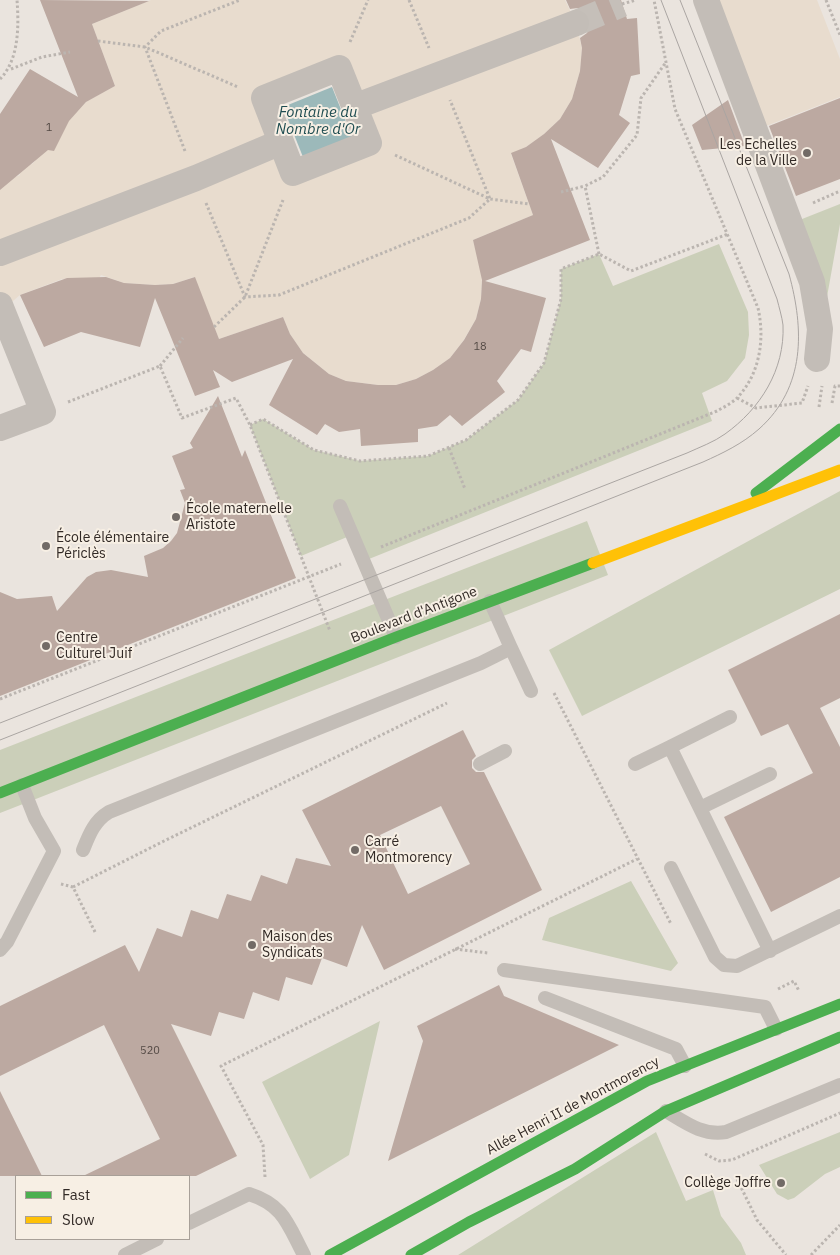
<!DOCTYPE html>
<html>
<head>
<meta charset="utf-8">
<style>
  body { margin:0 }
  #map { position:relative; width:840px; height:1255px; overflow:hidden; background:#eae4de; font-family:"IBM Plex Sans",sans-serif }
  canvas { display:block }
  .legend { position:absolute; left:15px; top:1175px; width:175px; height:65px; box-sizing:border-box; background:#f7efe4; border:1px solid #a8a098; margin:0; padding:6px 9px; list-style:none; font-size:15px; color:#322a26 }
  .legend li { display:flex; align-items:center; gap:10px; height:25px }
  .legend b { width:25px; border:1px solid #a8a098 }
</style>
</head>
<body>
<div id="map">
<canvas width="840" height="1255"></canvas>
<ul class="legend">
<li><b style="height:6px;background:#4caf50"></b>Fast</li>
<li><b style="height:6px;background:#ffc107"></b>Slow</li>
</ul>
</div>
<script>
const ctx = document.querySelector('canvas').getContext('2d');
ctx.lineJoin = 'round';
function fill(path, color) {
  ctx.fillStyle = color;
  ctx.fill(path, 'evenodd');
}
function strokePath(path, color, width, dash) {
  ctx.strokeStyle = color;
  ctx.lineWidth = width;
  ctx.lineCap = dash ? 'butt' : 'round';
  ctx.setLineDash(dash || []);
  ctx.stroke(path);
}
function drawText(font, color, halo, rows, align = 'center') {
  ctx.font = font + ' "IBM Plex Sans",sans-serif';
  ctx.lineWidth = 4;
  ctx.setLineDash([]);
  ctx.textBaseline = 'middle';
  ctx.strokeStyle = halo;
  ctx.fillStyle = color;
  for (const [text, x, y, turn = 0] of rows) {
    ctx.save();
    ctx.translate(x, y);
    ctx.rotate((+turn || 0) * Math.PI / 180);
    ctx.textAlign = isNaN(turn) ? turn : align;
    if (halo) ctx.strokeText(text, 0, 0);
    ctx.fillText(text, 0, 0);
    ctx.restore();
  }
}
fill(new Path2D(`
  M840,204v20l-15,84 -28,-87z
  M719,244l29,68 1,23 -4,23 -18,23 -25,12 10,28 -348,140 -12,-26 -51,21 -51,-131 13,-6 51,31 46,11 68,-5 38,-16 52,-40 26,-37 17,-64v-30l38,-15 14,32z
  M840,491v98l-258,127 -33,-66z
  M587,521l21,54 -608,238v-63z
  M631,881l47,82 -7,8 -129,-31 7,-22z
  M380,1021l-31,134 -39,24 -48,-97z
  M656,1132l30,69 27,-11 8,26 20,27 5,12h-288z
  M840,1132v35l-15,7 -31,24 -6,2 -11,-6 -18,-29z`), '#cbcfb9');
fill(new Path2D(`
  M151,0h414l11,23 6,25 -2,23 -8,28 -12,20 -17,16 -17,12 -15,7 22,61 -60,25 9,34 -1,25 -5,20 -13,22 -13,17 -17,12 -17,9 -20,6h-18l-32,-4 -17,-7 -27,-22 -12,-18 -7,-17 -64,22 -25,-62 -21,7 -18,1 -31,-2 -23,-8 -6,10 -13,-7 -20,1 -42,16 -20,17v-129l20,-8 -5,-13 13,3 4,-1 3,-3 1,-6 51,-54 28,-15 -23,-62zM338,68l30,74 -74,31 -30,-75z
  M706,0h111l23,59v38l-84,33z`), '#e8dcce');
fill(new Path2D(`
  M332,87l20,50 -49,20 -20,-50z`), '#9cb9ba');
fill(new Path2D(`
  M40,0l109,1 -57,23 23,62 -29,16 -17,19 -15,30 -6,-1 -48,40v-76l30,-45 48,28z
  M566,0h55l6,19 10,-1 3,56 -9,2 -12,39 11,8 -32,45 -47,-29 39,101 -105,41 61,17 -15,54 -10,-3 -24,32 8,11 -43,34 -12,-11 -13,11 -19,3v13l-57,4 -1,-17 -21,3 -14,-8 -8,11 -48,-30 24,-46 -61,23 -19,-12 7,17 -25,9 -40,-98 -15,49 -59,-15 -37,15 -24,-52 47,-17 39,-1 18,6 31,2 18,-1 22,-7 24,62 64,-22 7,17 13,19 26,21 17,7 32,4h18l20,-6 17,-9 17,-12 14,-18 12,-21 5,-20 1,-19 -9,-40 60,-25 -22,-62 15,-6 18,-13 16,-15 12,-20 8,-28 2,-23 -2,-10 7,-5 4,-8 -1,-8 -4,-5 -8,-4 -8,1z
  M840,98v81l-44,17 -27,-70z
  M728,100l17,46 -43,4 -10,-25z
  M218,396l24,61 3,-7 51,128 -296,118v-104l17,7 35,-3 5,15 30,-34 9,-5 15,-2 37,7 -4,-21 19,-8 8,-7 6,-8 8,-30 -5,-13 5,-1 -13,-33 21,-8 -3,-5z
  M840,614v84l-20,10 20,39v130l-69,35 -47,-95 89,-44 -25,-49 -27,12 -33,-66z
  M463,730l13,26 -4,4v8l4,4h8l58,118 -158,80 -22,-45 -15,42 -25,-9 -10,27 -26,-8 -7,24 -26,-9 -9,27 -25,-7 -8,24 -40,-12 66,132 -41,20h-113l77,-37 -56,-114 -104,51v-70l125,-61 14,27 18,-44 25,9 9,-27 27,9 9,-25 24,7 10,-26 26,9 9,-26 35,8 -29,-56zM441,806l29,58 -62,30 -28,-59z
  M499,985l5,11 115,49 -231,116 35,-120 -6,-15z
  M0,1091l42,85h-42z`), '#bca9a1');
strokePath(new Path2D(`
  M576,23l46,-19`), '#c5bfb9', 26, [26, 13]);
strokePath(new Path2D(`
  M409,0l20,48
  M826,0l14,35
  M622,4l14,-4
  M98,41l47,6 93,40
  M350,42l18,-42
  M11,69l31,-12 28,-5
  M0,79c19,-19 19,-53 17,-79
  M185,151l-40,-104 16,-16 79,-31
  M395,155l95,44 39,5
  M561,192l24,-6
  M206,203l39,94 34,-2 190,-77 21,-19 -40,-99
  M813,203l27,-12
  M599,254l-14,-68 18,-9 34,-42 4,-37 25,-36
  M214,327l31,-30 38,-97
  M160,366l23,-28
  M737,398l19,10 46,-5 6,-17
  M68,402l92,-36 22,52 54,-20 14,27 80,206
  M832,403l3,-17h5
  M819,407l3,-21
  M250,425l13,-6 51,31 46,11 68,-5 38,-16 52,-40 26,-37 17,-64v-30l38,-15 32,17 97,-37
  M449,448l16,41
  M381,547l336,-136c7,-4 15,-8 20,-13 23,-24 28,-59 21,-90l-83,-199 -21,-109
  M554,693l117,231
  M0,699l341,-135
  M61,884l12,3 23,47
  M73,887l91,-46 283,-138
  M455,949l33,4
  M778,989l16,-8 5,10
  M705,1154l14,7 13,-1 108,-47
  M265,1177l-2,-32 -42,-79 416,-207
  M737,1179l20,41 29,35
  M811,1255l29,-30`), '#bbb5b0', 3, [2.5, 2.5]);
strokePath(new Path2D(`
  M340,506l56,131
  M511,648l20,43
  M730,717l-60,30 100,204
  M480,764l25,-13
  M635,764l35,-17
  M700,808l70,-34
  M83,850c6,-15 11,-29 26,-38l372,-149 30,-15 -21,-47
  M671,868l44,89 9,8 13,1 103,-50
  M0,950l7,-8 47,-91 -19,-33 -13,-33
  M504,970l261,37 11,22
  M545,998l131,51 9,17
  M666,1111c20,12 37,25 60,21l114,-47
  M189,1223l60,-29c35,11 39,31 55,61
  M125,1255l32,-16`), '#c3bdb7', 14);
strokePath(new Path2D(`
  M706,0l106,282 8,47 -3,30
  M339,68l30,75 -76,30 -29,-75z
  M354,107l222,-84
  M0,253l196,-75 85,-36
  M0,305l43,107 -43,16`), '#c3bdb7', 26);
strokePath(new Path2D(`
  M756,493l84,-64
  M0,793l396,-156 197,-74
  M330,1255l317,-174 193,-77
  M411,1255l58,-33 106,-53 91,-58 174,-74`), '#4caf50', 11);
strokePath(new Path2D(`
  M593,563l247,-93`), '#ffc107', 11);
strokePath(new Path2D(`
  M0,723l687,-270c13,-6 27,-11 38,-19 35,-25 60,-64 58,-109 -1,-8 -4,-18 -6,-26l-116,-299
  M0,740l703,-278c20,-9 39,-18 56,-33 47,-42 45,-100 30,-155l-109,-274`), '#aaa5a2', 1);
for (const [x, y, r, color] of [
  [807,153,5,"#726b66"],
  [176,517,5,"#726b66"],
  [46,546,5,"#726b66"],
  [46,646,5,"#726b66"],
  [355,850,5,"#726b66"],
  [252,945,5,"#726b66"],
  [781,1183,5,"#726b66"]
]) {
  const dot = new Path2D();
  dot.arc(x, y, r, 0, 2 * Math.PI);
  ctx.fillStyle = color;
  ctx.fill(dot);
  strokePath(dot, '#f7efe4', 2);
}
drawText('11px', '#544a45', null, [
  ["1",49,128],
  ["18",480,347],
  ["520",150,1051]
]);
drawText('14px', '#322a26', '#f7efe4', [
  ["Les Echelles",797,145,"right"],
  ["de la Ville",797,161,"right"],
  ["École maternelle",186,509],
  ["Aristote",186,525],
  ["École élémentaire",56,538],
  ["Périclès",56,554],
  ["Centre",56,638],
  ["Culturel Juif",56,654],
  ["Carré",365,842],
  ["Montmorency",365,858],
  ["Maison des",262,937],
  ["Syndicats",262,953],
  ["Collège Joffre",771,1183,"right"]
], 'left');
drawText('14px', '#322a26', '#f7efe4', [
  ["Boulevard d'Antigone",414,615,-21],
  ["Allée Henri II de Montmorency",573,1106,-28]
]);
drawText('italic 15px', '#1f4d51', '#f7efe4', [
  ["Fontaine du",318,113],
  ["Nombre d'Or",318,130]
]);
</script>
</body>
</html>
